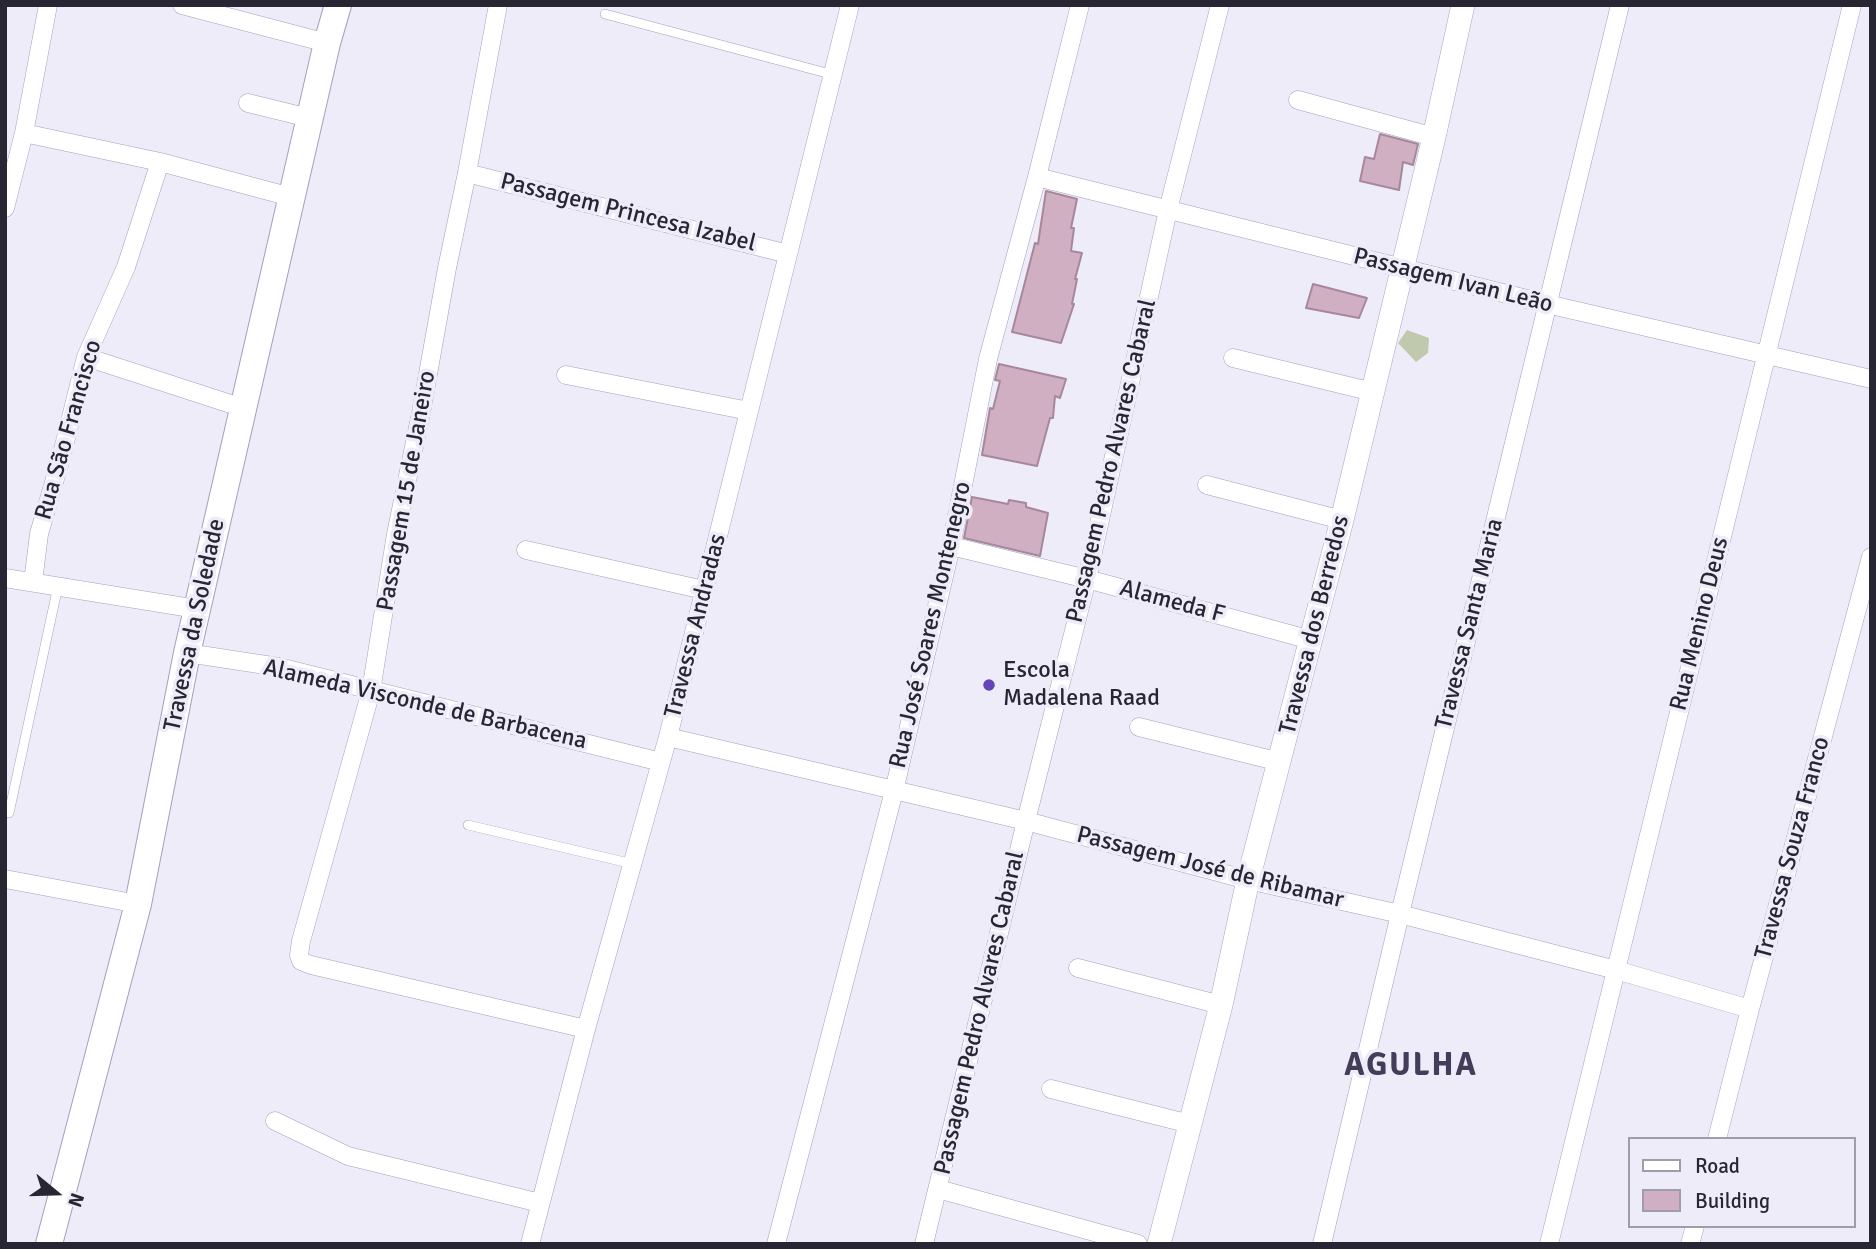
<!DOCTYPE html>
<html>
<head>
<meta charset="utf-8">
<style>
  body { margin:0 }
  #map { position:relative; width:1876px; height:1249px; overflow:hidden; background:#eeecf9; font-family:Signika,sans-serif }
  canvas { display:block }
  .frame { position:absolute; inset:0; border:7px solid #292633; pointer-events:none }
  .legend { position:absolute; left:1628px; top:1137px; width:228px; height:91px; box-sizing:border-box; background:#eeecf9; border:2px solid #9f9daa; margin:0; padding:9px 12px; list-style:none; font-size:21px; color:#292633 }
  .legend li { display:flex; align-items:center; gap:14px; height:35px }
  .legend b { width:35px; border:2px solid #9f9daa }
  .north { position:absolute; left:21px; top:1158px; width:70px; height:70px; -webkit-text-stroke:5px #eeecf9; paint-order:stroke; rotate:109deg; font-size:19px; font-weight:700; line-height:28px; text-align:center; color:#292633 }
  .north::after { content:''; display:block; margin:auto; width:24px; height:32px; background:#292633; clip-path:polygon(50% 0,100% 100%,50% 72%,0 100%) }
</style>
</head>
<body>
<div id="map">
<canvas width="1876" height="1249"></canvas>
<div class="frame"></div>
<ul class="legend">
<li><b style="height:9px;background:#fff"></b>Road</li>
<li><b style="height:19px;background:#d0afc3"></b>Building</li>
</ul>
<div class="north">N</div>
</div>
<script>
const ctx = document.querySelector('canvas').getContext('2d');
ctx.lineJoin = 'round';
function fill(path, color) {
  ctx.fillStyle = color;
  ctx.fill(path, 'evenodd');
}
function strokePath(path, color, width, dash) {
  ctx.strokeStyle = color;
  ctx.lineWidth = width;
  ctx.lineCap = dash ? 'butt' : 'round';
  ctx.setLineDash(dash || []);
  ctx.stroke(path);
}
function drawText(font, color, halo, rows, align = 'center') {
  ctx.font = font + ' Signika,sans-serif';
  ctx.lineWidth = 7;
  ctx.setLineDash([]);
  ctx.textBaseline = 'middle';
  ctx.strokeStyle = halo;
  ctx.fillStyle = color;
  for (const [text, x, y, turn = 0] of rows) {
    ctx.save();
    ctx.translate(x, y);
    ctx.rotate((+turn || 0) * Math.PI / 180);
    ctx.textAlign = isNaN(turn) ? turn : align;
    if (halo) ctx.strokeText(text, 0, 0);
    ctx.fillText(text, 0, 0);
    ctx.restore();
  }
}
fill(new Path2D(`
  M1407,330l22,8 -1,15 -12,9 -18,-19z`), '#c0c8ad');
const building = new Path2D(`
  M1380,134l38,10 -5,21 -10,-3 -4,28 -39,-9 5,-24 9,2z
  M1046,191l31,8 -6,29h3l-3,23 11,2 -7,26h2l-5,25h2l-13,39 -49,-11 23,-89 3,1z
  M1313,284l54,14 -8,20 -53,-10z
  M999,364l67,15 -6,19 -5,-2 -2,22h-3l-13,48 -55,-11 8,-47 3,1 7,-28 -5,-1z
  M972,497l36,7 1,-4 17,3v4l22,6 -8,43 -76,-18z`);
fill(building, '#d0afc3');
strokePath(building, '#a7879a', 2);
const service = new Path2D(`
  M605,14l229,61
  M9,813l49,-227
  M468,825l165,39`);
const minor = new Path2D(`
  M182,5l145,38
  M498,5l-31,168 -20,95 -26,145 -25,121 -25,157 -70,250 -2,14 2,6 10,4 275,64
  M1298,100l136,37
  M248,103l61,15
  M24,133l136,29 131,35
  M467,173l321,81
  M1037,177l510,127 324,75
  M5,208l19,-75 24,-128
  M86,357l157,51
  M1233,358l140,34
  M566,375l183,36
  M1207,485l135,35
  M951,546l136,33 224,61
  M526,550l178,40
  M5,578l192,31
  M33,582l6,-48 22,-76 25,-101 40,-90 34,-105
  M187,653l92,14 382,95
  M1139,727l141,35
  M668,737l358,84 222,59 152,34 216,56 134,39
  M5,879l133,25
  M1078,968l143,37
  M1051,1089l139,35
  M275,1121l73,35 192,47
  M1717,1139l33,-130 121,-452
  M938,1189l200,55
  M530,1244l56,-215 82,-292 182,-732
  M776,1244l118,-453 57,-245 37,-187 49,-182 43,-172
  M924,1244l102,-423 61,-242 81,-369 52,-205
  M1322,1244l78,-330 220,-909
  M1549,1244l303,-1239
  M1690,1244l5,-18`);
const tertiary = new Path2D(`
  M1159,1244l62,-239 27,-125 94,-360 92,-383 29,-132`);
const secondary = new Path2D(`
  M49,1244l89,-340 49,-251 140,-610 11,-38`);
strokePath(service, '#a49fbf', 10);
strokePath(minor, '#a49fbf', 19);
strokePath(tertiary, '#a49fbf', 24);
strokePath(secondary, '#a49fbf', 28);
strokePath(service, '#fff', 9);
strokePath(minor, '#fff', 18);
strokePath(tertiary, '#fff', 23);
strokePath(secondary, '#fff', 26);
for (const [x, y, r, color] of [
  [989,685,7,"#6443bb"]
]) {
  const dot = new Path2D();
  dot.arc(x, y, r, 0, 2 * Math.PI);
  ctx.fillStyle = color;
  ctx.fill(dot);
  strokePath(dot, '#eeecf9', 2.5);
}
drawText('24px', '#292633', '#eeecf9', [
  ["Passagem Princesa Izabel",628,213,14],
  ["Passagem Ivan Leão",1453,281,14],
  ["Rua São Francisco",69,430,-74],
  ["Passagem Pedro Alvares Cabaral",1112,461,-77],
  ["Passagem 15 de Janeiro",407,491,-80],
  ["Alameda F",1172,602,15],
  ["Travessa Santa Maria",1470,624,-76],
  ["Rua Menino Deus",1700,624,-76],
  ["Travessa da Soledade",195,625,-78],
  ["Rua José Soares Montenegro",931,625,-77],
  ["Travessa dos Berredos",1315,625,-76],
  ["Travessa Andradas",696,626,-76],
  ["Alameda Visconde de Barbacena",425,705,13],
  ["Travessa Souza Franco",1793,848,-75],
  ["Passagem José de Ribamar",1210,868,14],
  ["Passagem Pedro Alvares Cabaral",980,1013,-77]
]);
drawText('24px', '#292633', '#eeecf9', [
  ["Escola",1003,671],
  ["Madalena Raad",1003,699]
], 'left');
ctx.letterSpacing = '2px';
drawText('bold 32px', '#433d59', '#eeecf9', [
  ["AGULHA",1411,1067]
]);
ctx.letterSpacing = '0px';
</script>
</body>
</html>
